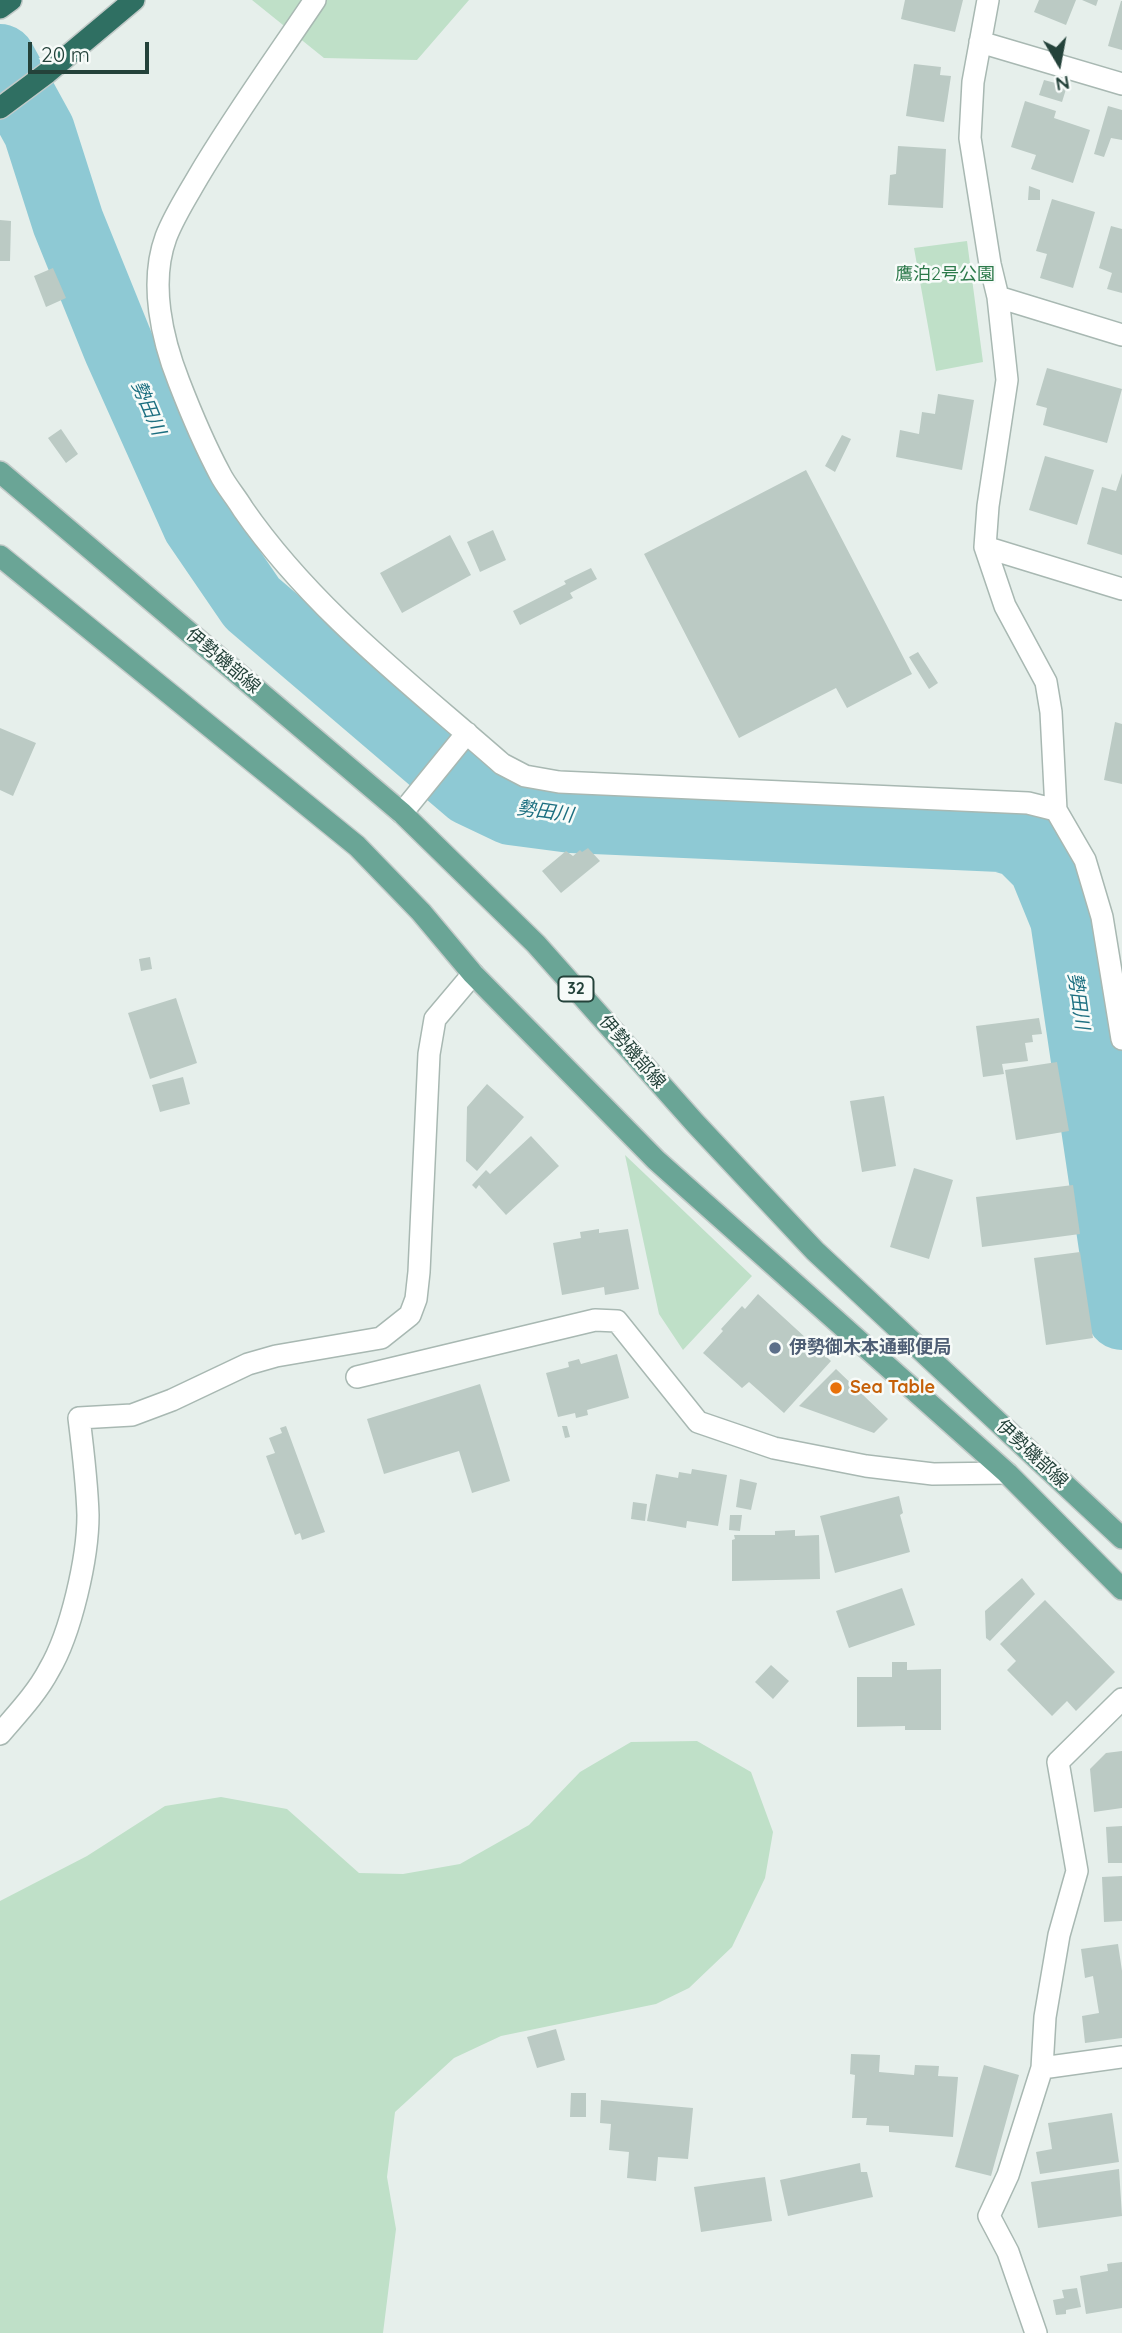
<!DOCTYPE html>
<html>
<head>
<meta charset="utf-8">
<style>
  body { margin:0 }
  #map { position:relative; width:1122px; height:2333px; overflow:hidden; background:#e6efeb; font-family:Quicksand,sans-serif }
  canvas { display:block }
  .north { position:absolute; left:1024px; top:28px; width:70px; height:70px; -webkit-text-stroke:5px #f7fbf9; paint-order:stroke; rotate:170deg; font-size:19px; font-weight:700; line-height:28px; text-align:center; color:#24423a }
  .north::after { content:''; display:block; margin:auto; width:24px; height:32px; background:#24423a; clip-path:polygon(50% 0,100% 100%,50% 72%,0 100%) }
  .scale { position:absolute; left:28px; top:42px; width:121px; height:32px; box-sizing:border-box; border:4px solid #24423a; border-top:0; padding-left:9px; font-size:21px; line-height:24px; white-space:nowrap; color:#24423a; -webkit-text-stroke:5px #f7fbf9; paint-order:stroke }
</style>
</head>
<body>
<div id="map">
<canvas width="1122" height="2333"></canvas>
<div class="north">N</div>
<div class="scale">20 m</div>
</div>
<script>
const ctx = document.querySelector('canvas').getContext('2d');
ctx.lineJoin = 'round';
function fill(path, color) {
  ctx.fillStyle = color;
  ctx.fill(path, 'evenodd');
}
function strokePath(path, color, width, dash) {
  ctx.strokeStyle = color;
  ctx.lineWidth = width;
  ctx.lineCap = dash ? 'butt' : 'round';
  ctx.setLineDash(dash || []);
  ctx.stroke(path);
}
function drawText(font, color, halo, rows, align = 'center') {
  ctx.font = font + ' Quicksand,"Noto Sans JP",sans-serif';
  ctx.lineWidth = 5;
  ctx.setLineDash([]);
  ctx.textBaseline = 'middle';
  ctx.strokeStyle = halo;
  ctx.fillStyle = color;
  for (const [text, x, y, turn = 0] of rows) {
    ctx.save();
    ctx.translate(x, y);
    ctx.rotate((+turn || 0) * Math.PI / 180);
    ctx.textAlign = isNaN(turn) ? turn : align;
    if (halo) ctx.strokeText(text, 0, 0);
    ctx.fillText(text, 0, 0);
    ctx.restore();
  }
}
fill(new Path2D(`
  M252,0h217l-52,60 -93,-2z
  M967,241l16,121 -47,9 -22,-123z
  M625,1155l127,121 -69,74 -24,-36z
  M697,1741l54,31 22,60 -8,46 -33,69 -43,41 -33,16 -155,32 -47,22 -59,54 -8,65 9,52 -13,104h-383v-432l87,-45 78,-50 56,-9 66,12 72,64 44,1 57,-10 69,-39 51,-53 51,-30z`), '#bfe0c8');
strokePath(new Path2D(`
  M0,60l39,71 29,91 51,126 79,176 54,79 219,187 40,19 61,8 429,19 20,6 23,23 22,54 49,329 7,66`), '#8ec9d4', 72);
fill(new Path2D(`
  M905,0h58l-8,32 -54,-13z
  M1039,0h37l-10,25 -32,-13z
  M1082,0h16l-2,6z
  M1121,1h1v49l-14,-4z
  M914,64l27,3 -1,8 11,1 -7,46 -38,-6z
  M1044,80l23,6 -5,16 -23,-7z
  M1025,101l31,10 -2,7 36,12 -17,53 -42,-14 5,-14 -25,-8z
  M1108,106l14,4v30l-11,-2 -7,19 -10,-3z
  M898,146l48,3 -3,59 -55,-3 2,-30 6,-1z
  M1029,186l11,4v10h-12z
  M1052,199l43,13 -22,76 -33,-10 7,-24 -11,-3z
  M0,220l11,1 -1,40h-10z
  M1111,226l11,3v64l-15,-4 5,-16 -13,-5z
  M53,268l13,30 -20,9 -12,-31z
  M1047,368l75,21 -15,54 -64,-18 4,-17 -11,-3z
  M938,394l36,6 -12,70 -66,-13 4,-27 19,4 3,-22 13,2z
  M61,429l17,25 -12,9 -18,-25z
  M842,435l9,4 -16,33 -10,-6z
  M1045,456l49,14 -17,55 -48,-15z
  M806,470l106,204 -65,34 -11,-20 -97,50 -95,-184z
  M1122,473v82l-35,-11 15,-57 14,4z
  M493,530l13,30 -26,12 -13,-30z
  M450,535l21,40 -69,38 -22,-40z
  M591,568l6,11 -27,14 3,5 -53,27 -7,-14 53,-27 -2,-3z
  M918,652l20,31 -9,6 -20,-32z
  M1115,722l7,2v60l-18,-4z
  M0,728l36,15 -23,53 -13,-6z
  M588,848l12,13 -39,32 -19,-22 24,-20 7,5 7,-6 2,2z
  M150,957l2,12 -11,2 -2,-12z
  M176,998l21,65 -47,16 -22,-66z
  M1039,1018l3,16 -10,1 1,7 -8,1 3,18 -26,3 2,10 -21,3 -7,-51z
  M1057,1062l12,69 -53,9 -11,-70z
  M183,1077l7,27 -30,8 -8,-27z
  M487,1084l37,33 -47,54 -11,-10 1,-54z
  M884,1096l12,70 -34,6 -12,-71z
  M531,1136l28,30 -53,49 -27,-30 -3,4 -4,-4 14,-15 4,4z
  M914,1168l39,12 -24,79 -39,-12z
  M1073,1185l7,49 -98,13 -6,-50z
  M599,1229v4l29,-4 11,60 -34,6 -1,-8 -42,8 -9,-52 28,-5 -1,-6z
  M1080,1252l13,86 -47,7 -12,-87z
  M758,1294l73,67 -47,52 -35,-31 -7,6 -39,-35 20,-22 -2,-2 21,-23 3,3z
  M617,1354l12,44 -42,12 1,5 -12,3 -1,-5 -17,4 -12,-44 23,-6 -1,-5 11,-3 2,5z
  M836,1369l52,50 -14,14 -75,-27z
  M480,1384l30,97 -38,12 -13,-42 -75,23 -17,-55z
  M286,1426l39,106 -23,8 -2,-7 -5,2 -29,-79 9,-3 -6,-15 13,-5 -2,-5z
  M562,1426h5l3,11 -5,1z
  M692,1469l35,6 -9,51 -31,-5 -1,7 -39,-7 9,-47 22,4 1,-6 12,2z
  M740,1479l17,4 -6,27 -15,-3z
  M899,1496l4,17 -3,2 10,37 -75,21 -15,-57z
  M633,1502l14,2 -2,17 -14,-2z
  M730,1515h12l-2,16 -11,-1z
  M795,1530v6l24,-1 1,44 -88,2v-41l3,-1 -1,-4h41v-4z
  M1022,1578l13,16 -45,47 -4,-3 -1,-27z
  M902,1588l13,37 -66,23 -13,-37z
  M1045,1600l70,72 -39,39 -9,-10 -15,15 -45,-46 9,-9 -16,-17z
  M892,1662h15v8l34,-1v61h-36v-4l-48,1v-50h35z
  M771,1665l18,16 -16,18 -18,-17z
  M1122,1751v57l-28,4 -4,-43 16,-16z
  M1122,1826v37h-14l-2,-36z
  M1122,1876v45l-18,1 -2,-45z
  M1118,1944l4,27v67l-37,5 -3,-27 17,-3 -6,-37 -8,2 -4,-29z
  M556,2029l9,31 -28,8 -10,-31z
  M851,2054l29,1 -1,17 35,3 1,-10 24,1 -1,10 20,1 -5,60 -64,-5v-6l-23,-1 1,-7h-15l3,-43 -5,-1z
  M984,2065l35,10 -28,101 -36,-9z
  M571,2093h15v24h-16z
  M601,2100l92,8 -5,51 -30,-2 -2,24 -29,-3 2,-26 -20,-2 2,-26 -11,-1z
  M1112,2113l7,49 -79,12 -4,-22 16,-3 -4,-26z
  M860,2163l1,9h6l6,25 -85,19 -8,-36z
  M1119,2169l3,47 -84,12 -7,-46z
  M765,2177l7,44 -71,11 -7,-45z
  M1122,2262v46l-36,6 -6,-38 28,-5 -1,-7z
  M1077,2288l4,19 -15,3v4l-10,1 -3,-15 11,-2 -2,-8z`), '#bbcac4');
const minor = new Path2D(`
  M315,0c-39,58 -81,116 -117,177 -11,19 -24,39 -32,60 -17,46 -4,102 13,145 12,31 25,62 41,92 6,12 16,23 23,35 70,101 168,175 259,255l23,12 34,6 469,21 28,7
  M988,0l-15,82 -3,56 20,126 8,33 9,83 -19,126 -3,41 20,59 41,76 5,30 5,98 29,50 17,57 20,122
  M980,42l142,42
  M998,297l124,38
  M985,547l137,42
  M402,813l65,-80
  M357,1377l238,-57 22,1 81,101 76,26 92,18 67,8 74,-1
  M0,1734c17,-20 37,-41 49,-64 22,-37 39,-112 39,-155 -1,-33 -5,-65 -9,-97l53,-3 40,-15 76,-36 28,-8 105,-18 29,-23 6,-16 3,-27 10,-218 6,-35 38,-45
  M1042,2068l3,-51 14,-82 18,-64 -19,-109 64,-63
  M1036,2333l-28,-81 -19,-36 19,-41 34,-107 80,-11`);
const major = new Path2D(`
  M0,472l402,341 134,131 159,179 120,128 307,287
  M0,556l357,290 64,66 52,62 183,186 351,313 115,116`);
const highway = new Path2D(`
  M0,8l11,-8
  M0,108l47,-35 87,-73`);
strokePath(minor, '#a8b8b2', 24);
strokePath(major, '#c2cac8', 24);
strokePath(highway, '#c2cac8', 24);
strokePath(minor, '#fff', 21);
strokePath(major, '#6aa596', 21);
strokePath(highway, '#2f6f62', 21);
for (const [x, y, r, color] of [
  [775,1348,7,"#5c6f8a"],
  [836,1388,7,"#e8710a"]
]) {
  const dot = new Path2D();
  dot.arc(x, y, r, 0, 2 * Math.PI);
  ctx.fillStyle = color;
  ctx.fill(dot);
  strokePath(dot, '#f7fbf9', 2.5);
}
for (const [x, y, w] of [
  [576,989,35]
]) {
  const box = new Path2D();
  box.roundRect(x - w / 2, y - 12.5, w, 25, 5);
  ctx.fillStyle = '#f7fbf9';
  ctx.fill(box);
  strokePath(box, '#24423a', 2);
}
drawText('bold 16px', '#24423a', null, [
  ["32",576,989]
]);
drawText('18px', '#2d7a4b', '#f7fbf9', [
  ["鷹泊2号公園",945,275]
]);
drawText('18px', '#24423a', '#f7fbf9', [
  ["伊勢磯部線",223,661,40],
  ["伊勢磯部線",632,1052,49],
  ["伊勢磯部線",1032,1454,43]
]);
drawText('bold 18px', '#4e5e75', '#f7fbf9', [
  ["伊勢御木本通郵便局",789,1348]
], 'left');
drawText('bold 18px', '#c56008', '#f7fbf9', [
  ["Sea Table",850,1388]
], 'left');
drawText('italic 19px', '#1c6f80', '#f7fbf9', [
  ["勢田川",148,408,67],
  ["勢田川",545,812,8],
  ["勢田川",1078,1001,82]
]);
</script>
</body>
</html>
